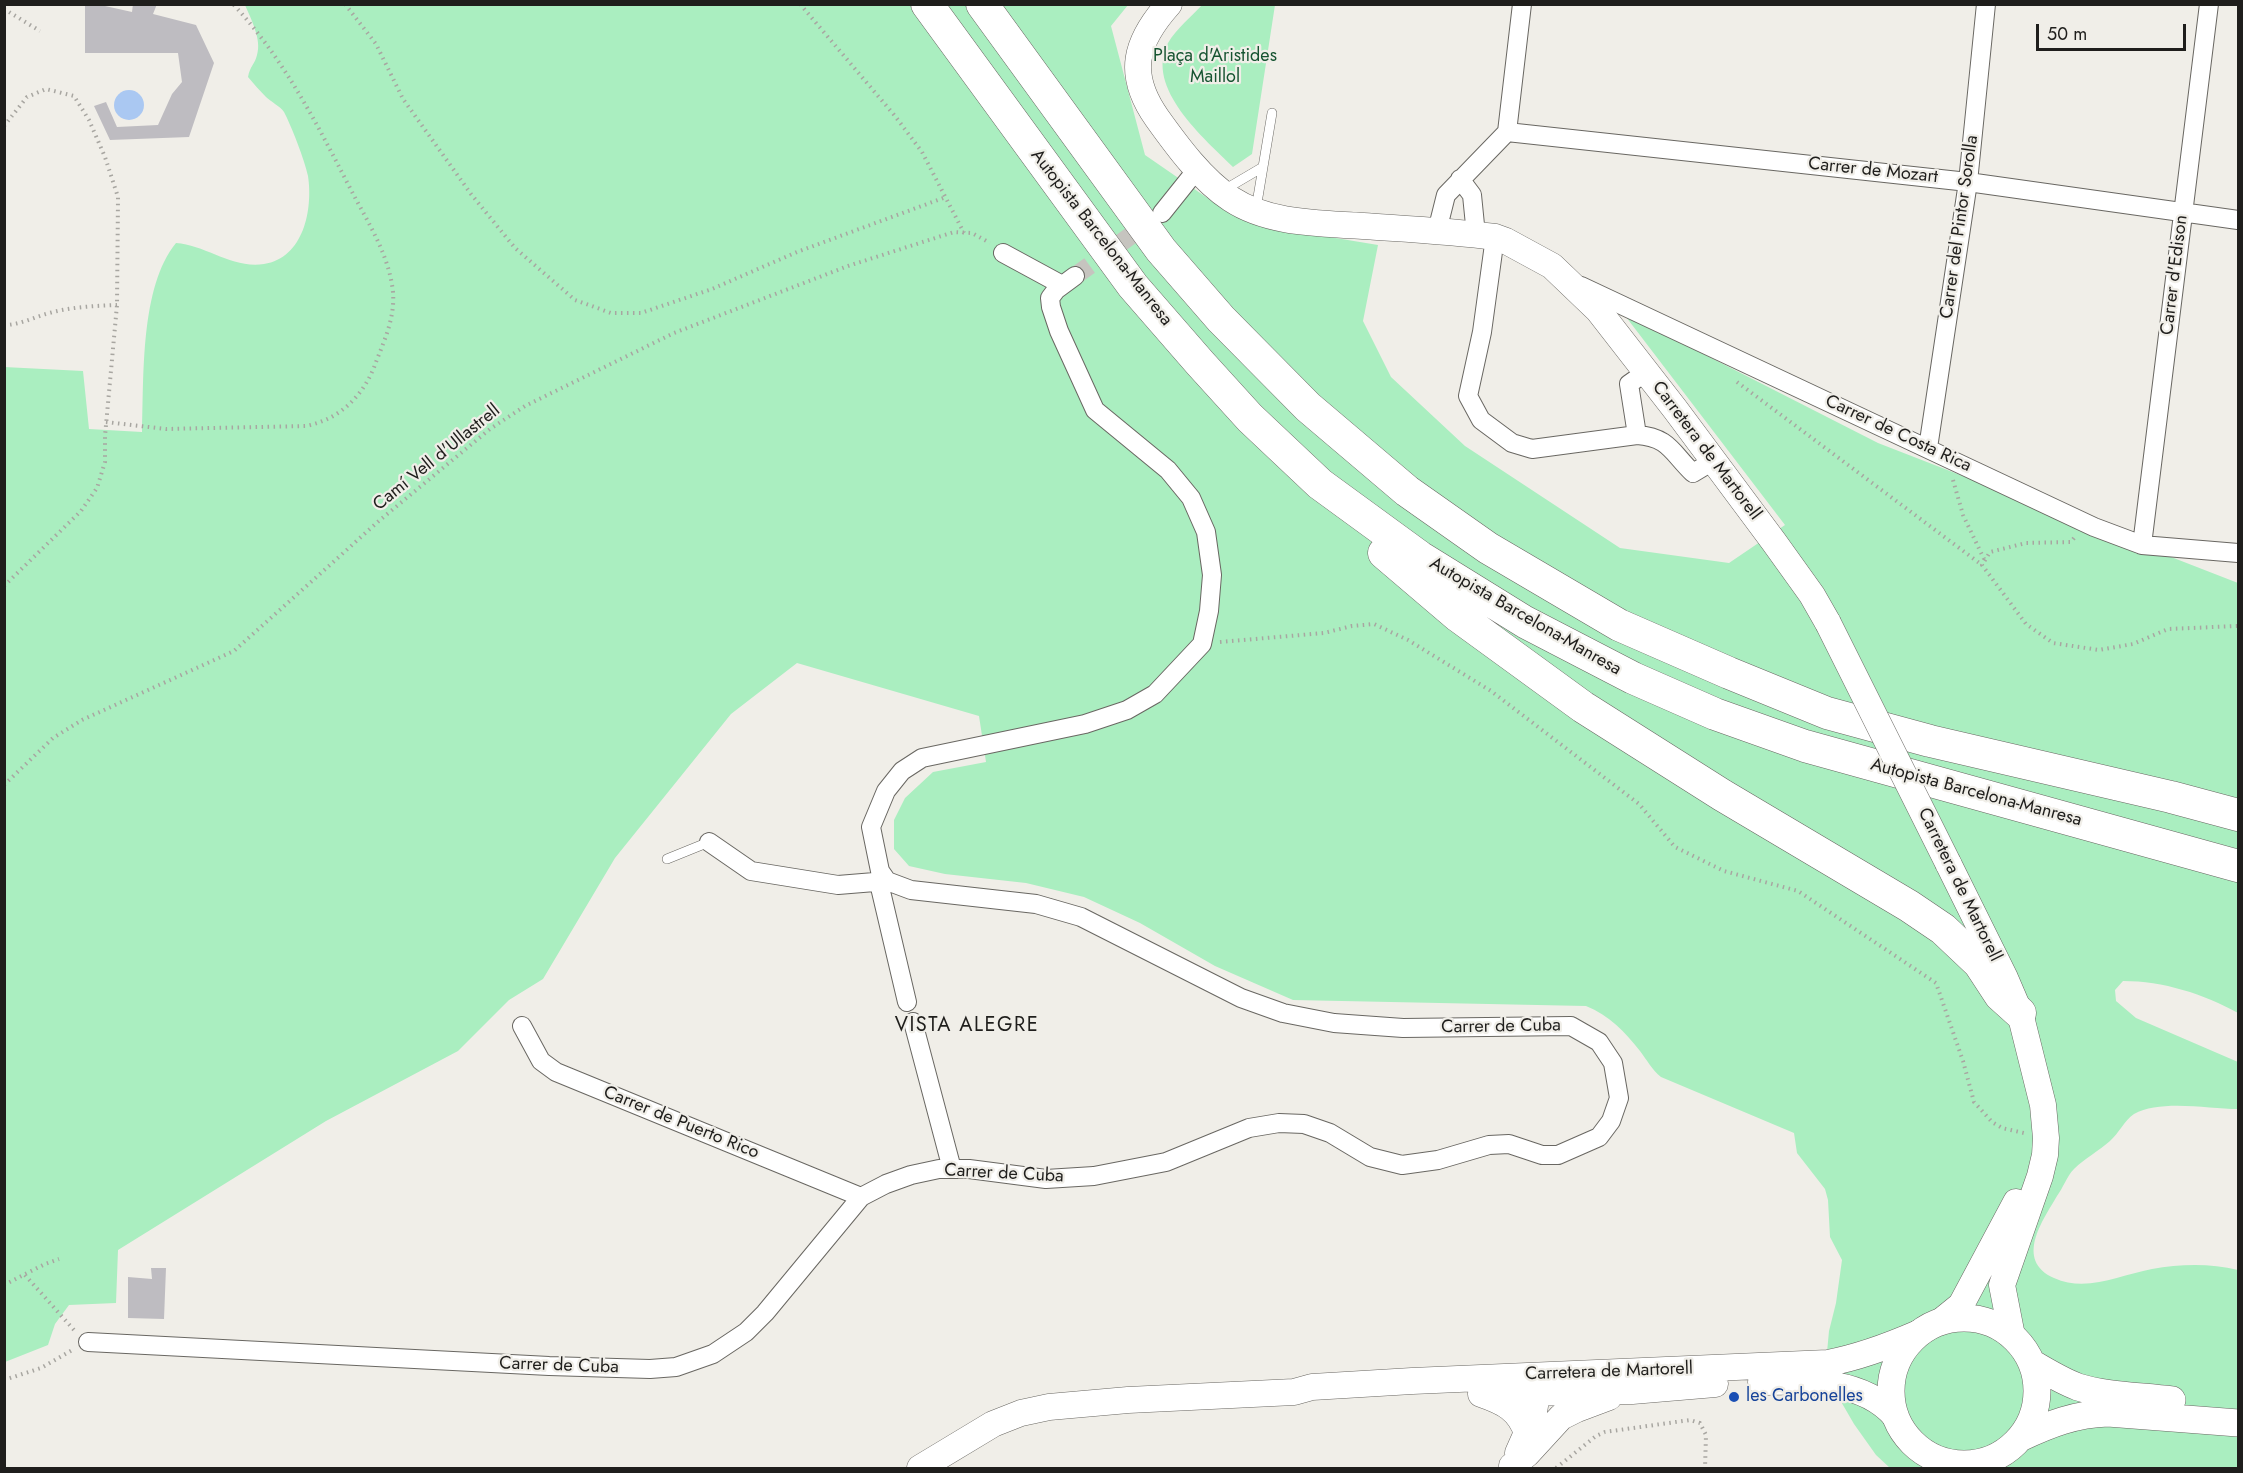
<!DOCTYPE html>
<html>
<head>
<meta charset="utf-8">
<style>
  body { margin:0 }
  #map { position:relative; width:2243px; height:1473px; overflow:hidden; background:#f0eee8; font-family:Jost,sans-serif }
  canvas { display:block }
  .frame { position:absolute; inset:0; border:6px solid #1f1e1c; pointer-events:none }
  .scale { position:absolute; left:2036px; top:24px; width:150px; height:27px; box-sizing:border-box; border:3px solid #1f1e1c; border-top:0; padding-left:8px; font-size:18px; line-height:21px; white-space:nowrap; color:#1f1e1c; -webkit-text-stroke:4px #f0eee8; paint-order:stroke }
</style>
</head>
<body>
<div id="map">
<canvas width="2243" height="1473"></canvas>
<div class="frame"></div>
<div class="scale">50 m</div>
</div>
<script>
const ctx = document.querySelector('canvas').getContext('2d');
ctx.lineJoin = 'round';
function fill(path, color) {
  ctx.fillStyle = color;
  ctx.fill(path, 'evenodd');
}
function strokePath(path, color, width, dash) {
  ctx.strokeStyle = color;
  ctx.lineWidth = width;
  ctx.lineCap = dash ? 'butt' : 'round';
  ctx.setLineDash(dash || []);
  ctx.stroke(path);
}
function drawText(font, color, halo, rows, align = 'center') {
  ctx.font = font + ' Jost,sans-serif';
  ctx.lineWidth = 4.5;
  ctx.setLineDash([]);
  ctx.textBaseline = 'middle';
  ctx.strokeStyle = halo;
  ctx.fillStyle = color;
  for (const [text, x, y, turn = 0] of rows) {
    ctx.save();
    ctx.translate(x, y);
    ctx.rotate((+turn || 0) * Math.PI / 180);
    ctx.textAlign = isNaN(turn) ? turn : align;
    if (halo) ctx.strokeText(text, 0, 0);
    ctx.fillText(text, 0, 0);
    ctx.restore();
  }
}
fill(new Path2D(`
  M1203,4l72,1 -23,149 -19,13c-28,-28 -89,-79 -65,-124 8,-14 24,-27 35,-39z
  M245,5h883l-17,21 34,129 87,60 37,12 109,18 -15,76 28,56 74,69 155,102 109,15 56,-38 -162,-212 255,130 360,140v430c-34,-19 -75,-32 -115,-32l-8,9 1,11 20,17 102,44v47c-29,0 -77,-10 -104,5 -10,7 -15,19 -24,27 -11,10 -25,17 -36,28 -7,7 -11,19 -17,27 -14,24 -43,64 -3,82 33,15 65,-3 98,-9 28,-5 58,-6 86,1v198h-348l-14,-13 -22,-31 -29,-50 4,-43 7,-28 6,-43 -12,-23 -2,-37 -3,-11 -28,-36 -3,-20 -133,-56c-9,-7 -14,-17 -21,-26 -15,-19 -31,-36 -54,-45l-293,-6 -78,-34 -75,-43 -56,-26 -58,-14 -81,-9 -36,-8 -15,-17v-29l11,-22 28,-26 53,-10 -7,-46 -182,-53 -66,51 -116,144 -72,121 -34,21 -51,51 -132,70 -208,129 -2,53 -47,2 -14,19 -7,21 -43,17 -1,-995 79,4 6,58 53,3c2,-56 -2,-145 34,-189 30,2 56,26 88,21 40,-6 49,-55 44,-88 -3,-15 -17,-51 -24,-64 -4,-6 -13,-10 -18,-15 -6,-6 -12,-13 -18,-20 2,-11 7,-13 9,-22 5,-15 -6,-36 -12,-50z`), '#aaeec0');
fill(new Path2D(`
  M114 105a15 15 0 1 1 30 0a15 15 0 1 1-30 0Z`), '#aac8f2');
fill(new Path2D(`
  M85,4h11l36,8 1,-8h24l-4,10 43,11 18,38 -25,74 -79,3 -16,-34 12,-4 11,25 41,-2 14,-31 10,-12 -4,-29h-93z
  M151,1268h15l-2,51 -36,-1v-41l24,2z`), '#bebcc1');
strokePath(new Path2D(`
  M1075,276l76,-55`), '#c6c4bf', 18, [18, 9]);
const lane = new Path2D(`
  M1224,190l39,-23
  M1256,209l16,-96
  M667,859l42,-17`);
const street = new Path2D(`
  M1507,132l461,50 270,38
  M1460,179l12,16 4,40
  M1162,213l36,-45
  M1437,231l9,-36 61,-63 15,-128
  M1495,237l-13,95 -14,64 13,24 31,23 20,6 105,-14c32,2 35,18 56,38l20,-12
  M1003,253l59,32
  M1581,286l513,241 48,18 96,8
  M1637,435l-8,-51 17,-12
  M1928,448l40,-266 18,-178
  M2142,545l67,-541
  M709,842l42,29 87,14 49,-4
  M879,883l28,119
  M913,1022l39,147
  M522,1026l19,35 15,11 305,125
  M88,1342l461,24 101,3 26,-2 37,-13 33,-22 19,-19 96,-116 25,-13 25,-9 28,-6h30l77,10 48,-3 72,-14 83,-34 30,-5 25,1 26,9 40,24 32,8 36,-5 51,-15 20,-1 33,11h16l41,-18 12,-16 8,-23 -6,-35 -14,-21 -28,-16 -168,2 -69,-5 -51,-10 -42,-15 -160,-81 -45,-13 -125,-14 -24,-9 -7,-10 -9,-44 15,-36 16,-20 20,-13 163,-34 42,-14 28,-16 47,-50 7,-33 3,-36 -6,-43 -15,-34 -23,-28 -73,-60 -36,-79 -8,-24 -1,-9 6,-8 19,-14`);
const secondary = new Path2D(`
  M1169,4c-34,38 -43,70 -12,114 20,28 45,62 74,81 38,25 88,24 132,27 44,3 88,5 132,11l11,4 46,25 46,44 77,99 99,133 38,53 16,28
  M1948,863l57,115 15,35 23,92 3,33 -1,17 -5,21 -38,109 10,51
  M1940,1322l21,-17 55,-103
  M1761,1382c45,-1 102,-3 134,34
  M1509,1393l123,-2 83,-7
  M1481,1394c23,8 38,15 46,39
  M1518,1453l15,-34 4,-27 13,-9
  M1512,1466l15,-12 34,-37 16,-8 32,-12
  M920,1468l73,-44 28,-11 28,-6 79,-7 166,-8 18,-5 100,-6 416,-18c32,-6 61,-17 91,-30`);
const primary = new Path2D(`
  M1891 1391a73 73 0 1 1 146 0a73 73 0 1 1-146 0Z
  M2032,1363c15,9 30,18 46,24 29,9 63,9 94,13
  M2020,1438c30,-14 55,-24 88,-25l130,10`);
const highway = new Path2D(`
  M927,4l206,282 67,77 50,55 70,66 100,73 105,65 108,56 82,36 90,32 433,120
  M982,4l179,246 60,69 87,88 99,84 81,57 131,77 110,48 98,40 103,28 241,56 67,18
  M1384,553l74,63 125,91 139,88 187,111 34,23 36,34 21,32 20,18`);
strokePath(lane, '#696762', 10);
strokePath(street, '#696762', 20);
strokePath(secondary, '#696762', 27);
strokePath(primary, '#696762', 28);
strokePath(highway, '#696762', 33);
strokePath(new Path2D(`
  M345,4l31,40 27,55 68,95 44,54 60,52 36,13h30l71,-24 85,-37 149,-55
  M800,4l95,112 27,36 42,81
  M4,9l36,22
  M4,126l23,-29 19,-8 28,7 15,24 16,37 13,40 -1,108 -12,131v26l-8,26 -16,23 -77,75
  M4,325c15,0 28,-7 42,-11 23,-7 47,-8 71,-9
  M1737,382l245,183
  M106,422l60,7 140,-3c35,-7 59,-32 70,-64 9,-23 19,-45 17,-70 -4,-38 -26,-71 -43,-104 -34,-66 -66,-129 -117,-184
  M1953,480l10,35 21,44
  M2074,538l-3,4 -45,1 -36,9 -8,13 44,59 27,19 46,7 34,-6 35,-15 70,-3
  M1220,642l104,-9 28,-7 22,-2 34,16 83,51 148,113 36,43 49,24 74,20 138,92 27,78 11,41 18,20 10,6 22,5
  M4,785l49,-47 29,-18 152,-69 146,-131 110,-91 35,-23 149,-73 174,-67 106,-34 18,1 18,10
  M25,1275l49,55
  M4,1285l41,-21 14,-5
  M4,1380l37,-12 33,-19
  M1556,1468l40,-32 9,-4 85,-12 10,3 6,12 -1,33`), '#a8a6a1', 4, [1.5, 4.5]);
strokePath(lane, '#fff', 9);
strokePath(street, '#fff', 18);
strokePath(secondary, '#fff', 26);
strokePath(primary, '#fff', 27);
strokePath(highway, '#fff', 32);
const secondaryBridge = new Path2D(`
  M1828,623l120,240`);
strokePath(secondaryBridge, '#696762', 27, []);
strokePath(secondaryBridge, '#fff', 26);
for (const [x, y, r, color] of [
  [1734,1397,6,"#1a4fb4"]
]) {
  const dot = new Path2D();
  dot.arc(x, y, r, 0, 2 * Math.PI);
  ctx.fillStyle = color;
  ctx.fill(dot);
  strokePath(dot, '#f0eee8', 2);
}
drawText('18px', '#165431', '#f0eee8', [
  ["Plaça d'Aristides",1215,57],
  ["Maillol",1215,78]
]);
drawText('18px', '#1f1e1c', '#f0eee8', [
  ["Carrer de Mozart",1873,171,6],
  ["Carrer del Pintor Sorolla",1960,227,-82],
  ["Autopista Barcelona-Manresa",1101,238,52],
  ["Carrer d'Edison",2175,275,-83],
  ["Carrer de Costa Rica",1898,434,25],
  ["Carretera de Martorell",1706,451,53],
  ["Camí Vell d'Ullastrell",437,458,-39],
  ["Autopista Barcelona-Manresa",1525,617,30],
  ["Autopista Barcelona-Manresa",1976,793,15],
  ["Carretera de Martorell",1959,885,64],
  ["Carrer de Cuba",1501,1027,-1],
  ["Carrer de Puerto Rico",681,1123,22],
  ["Carrer de Cuba",1004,1174,3],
  ["Carrer de Cuba",559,1366,2],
  ["Carretera de Martorell",1609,1372,-2]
]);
drawText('18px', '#164399', '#f0eee8', [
  ["les Carbonelles",1746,1397]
], 'left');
ctx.letterSpacing = '1.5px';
drawText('20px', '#1f1e1c', '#f0eee8', [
  ["VISTA ALEGRE",967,1026]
]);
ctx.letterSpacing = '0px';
</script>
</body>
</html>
